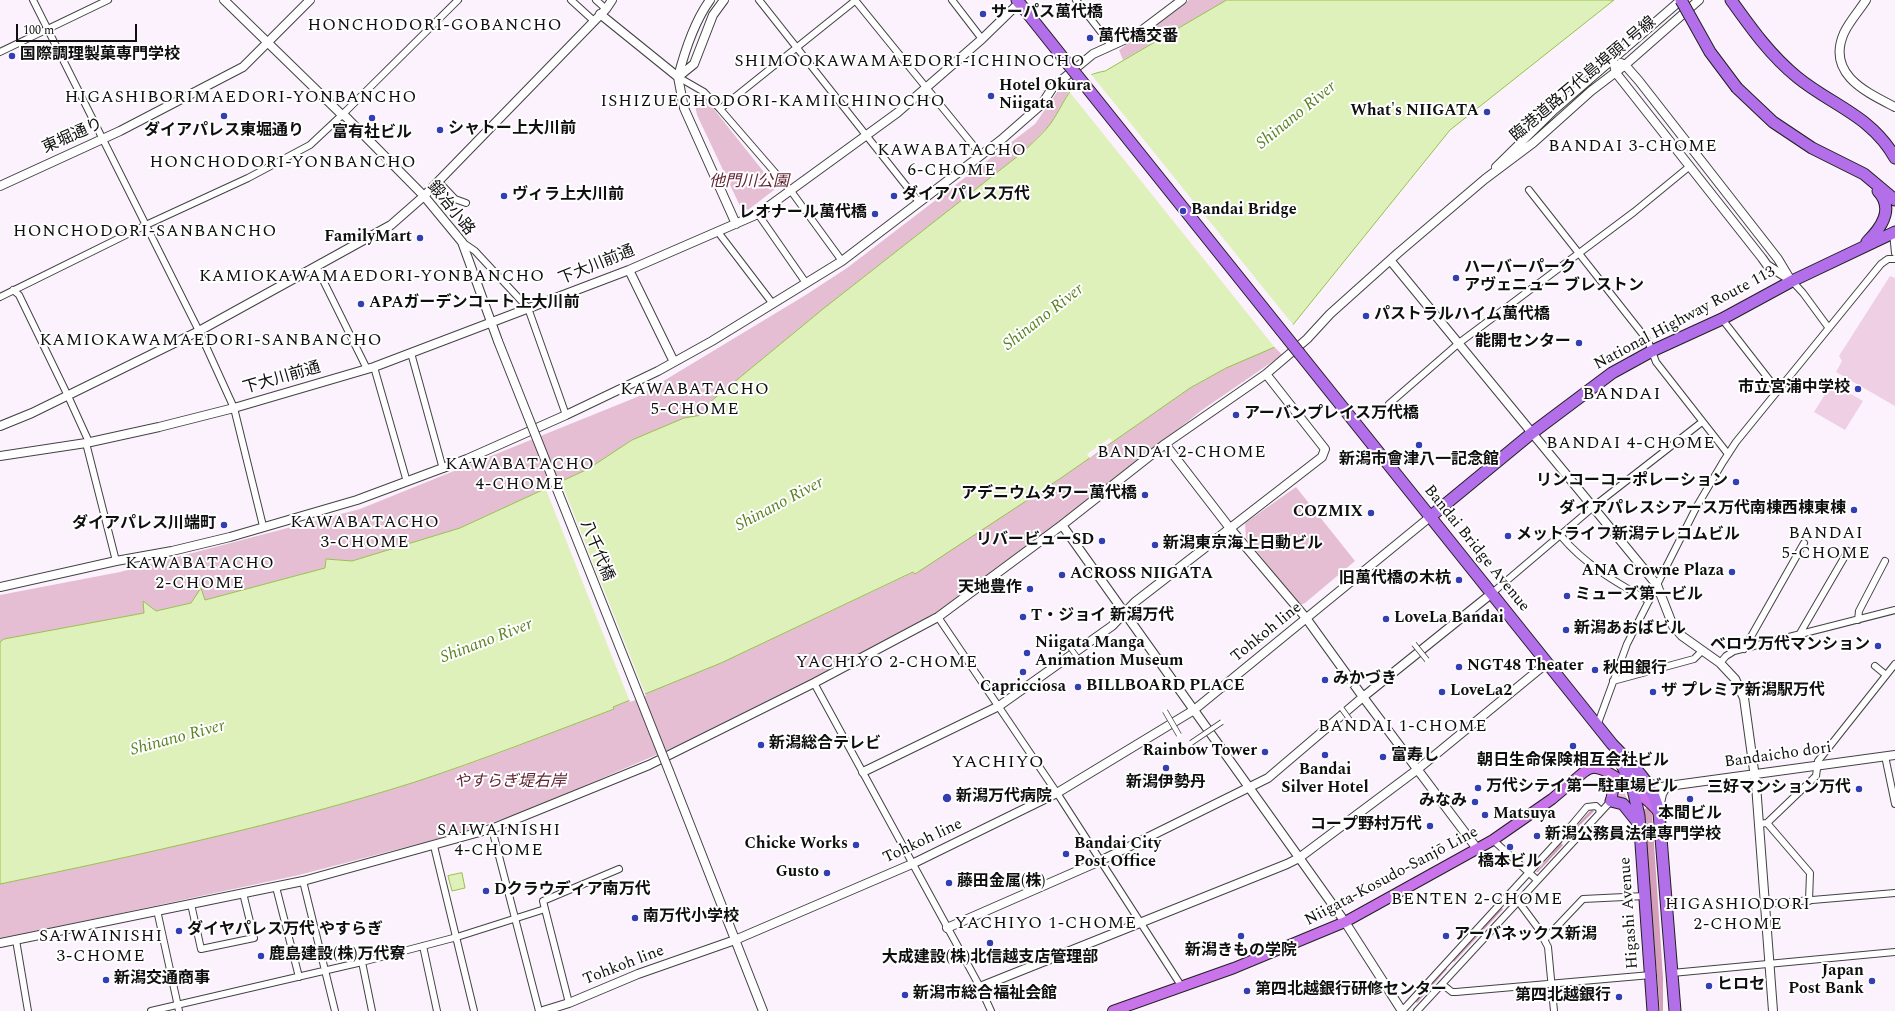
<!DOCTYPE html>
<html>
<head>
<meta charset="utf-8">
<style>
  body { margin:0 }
  #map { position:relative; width:1895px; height:1011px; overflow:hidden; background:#fbf2fe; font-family:Spectral,serif }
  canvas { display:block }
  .scale { position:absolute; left:16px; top:24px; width:121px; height:18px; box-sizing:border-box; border:2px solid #0f0f0f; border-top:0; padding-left:5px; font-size:12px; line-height:14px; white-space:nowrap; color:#0f0f0f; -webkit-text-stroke:3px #fff; paint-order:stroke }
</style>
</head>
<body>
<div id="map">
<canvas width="1895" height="1011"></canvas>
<div class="scale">100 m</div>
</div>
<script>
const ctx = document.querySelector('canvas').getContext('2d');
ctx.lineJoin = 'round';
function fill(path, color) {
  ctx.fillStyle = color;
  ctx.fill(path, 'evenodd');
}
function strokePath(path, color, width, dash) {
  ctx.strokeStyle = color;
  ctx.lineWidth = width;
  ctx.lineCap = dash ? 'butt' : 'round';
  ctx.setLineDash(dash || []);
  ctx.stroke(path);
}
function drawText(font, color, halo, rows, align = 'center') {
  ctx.font = font + ' Spectral,"Noto Sans JP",serif';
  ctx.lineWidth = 4;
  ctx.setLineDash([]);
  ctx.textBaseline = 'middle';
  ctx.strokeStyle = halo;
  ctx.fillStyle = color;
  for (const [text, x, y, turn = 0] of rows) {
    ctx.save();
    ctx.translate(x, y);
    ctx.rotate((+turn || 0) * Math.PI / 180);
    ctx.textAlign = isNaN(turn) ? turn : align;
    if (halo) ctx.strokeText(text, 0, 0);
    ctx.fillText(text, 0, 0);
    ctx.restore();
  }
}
fill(new Path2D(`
  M1189,0h38l-104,60 -4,-10z
  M1062,85l8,5 -19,34 -28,28 -200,157 -113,93 -8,13 -18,3 -52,22 -44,29 -128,59 -108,33 -26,-2 -1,9 -120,32 -4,-11 -10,14 -35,8 -12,-9v11l-140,26 -4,3v-47l120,-23 240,-63 277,-112 167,-101 43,-28 188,-144z
  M698,93l11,10 66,83 -1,4 -26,20 -8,-4 -43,-91 -4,-20z
  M1272,347h3l7,8 -80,55 -100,80 -158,118 -120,67 -112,56 -196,84 -79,24 -138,36 -238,51 -61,15v-57c139,-29 279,-59 415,-102 67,-21 133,-48 199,-73l-1,-2 108,-44 193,-91v2l147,-96 129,-90 36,-20z
  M1296,487l59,74 -50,42 -5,2 -54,-67 -1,-15z
  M1617,785l7,6 4,11 -13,-5z`), '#e6bed4');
fill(new Path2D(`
  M1648,808l4,6 11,164v33h-3l-17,-202z
  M1592,809l2,2 -25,25v-2z
  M1561,843l2,2 -25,27h-2z
  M1501,908l2,1 -49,53 -1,-2z
  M1446,968l1,1 -30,34 -2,-2z`), '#d59fb9');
fill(new Path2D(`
  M1890,276l5,2v128l-59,-34 6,-11 -3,-5z
  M1832,383l31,18 -18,29 -31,-18z`), '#eecfe4');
const water = new Path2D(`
  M1227,0h387l-164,130 -175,217 -49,21 -36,20 -129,90 -146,96 -2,-2 -192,91 -108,44 1,2c-66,25 -132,51 -199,73 -136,43 -276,73 -415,102v-242l4,-3 140,-26 -1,-12 13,10 35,-8 10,-15 4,12 120,-32 1,-9 26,2 108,-33 128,-59 44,-29 52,-22 18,-3 8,-13 113,-93 200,-157c9,-9 21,-19 28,-29 17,-25 19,-46 54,-52z
  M462,873l3,15 -13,3 -4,-15z`);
fill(water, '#dff1bb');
strokePath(water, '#96c149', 1);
fill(new Path2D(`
  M1090,73l204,253 -18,23 -208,-259z
  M1110,438l2,3 -22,17 -3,-4z
  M560,479l86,217 -16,6 -85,-215z`), '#fbf2fe');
const minor = new Path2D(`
  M33,0l166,331 35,77 29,118
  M571,0l23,21
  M596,0l10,9
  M759,0l160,202
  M855,0l126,155
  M952,0l30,39
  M1076,0l35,45
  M0,52l108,-52
  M678,77l26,15 16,17 71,82 51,70
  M720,109l136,-109
  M438,181l17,18 11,4
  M1529,190l119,151 8,21 72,92
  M758,214l48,69
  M718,232l55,72
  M1893,233l2,20
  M462,242l13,9 53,57 38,107
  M316,266l51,103
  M1792,281l11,12 25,34
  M13,290l6,5 49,101 21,46
  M0,297l146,-72 102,-47 62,-33 32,-30 116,-115
  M1722,319l56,72
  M411,353l32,116
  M374,367l33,115
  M1389,404l70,-61 175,-131 56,-46
  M86,443l30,118
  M1561,536c23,28 56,47 88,65
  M1491,594l107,-91 104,-81
  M938,617l119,176 125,194
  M1858,620l1,-9 26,-50
  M1799,635l49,-84
  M1744,649l60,-106
  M1720,663l6,-7 8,-5 161,-41
  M1875,666l11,9
  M1613,681l81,-22 8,-8
  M814,683l166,304 11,24
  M1597,726l30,-82 70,-138 26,-44 13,-20 145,-178 7,-5h7
  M1885,756l10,48
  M1767,823l43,50 -1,28
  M1758,824l9,-1 49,-47 2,-15 77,-97
  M492,829l47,182
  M1493,840l44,40
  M434,846l40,165
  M303,881l32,130
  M276,887l23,90
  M1518,901l20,27 10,19 6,64
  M191,904l10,45 53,-11 -11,-45
  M1765,904l130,-11
  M545,909l-2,-8 76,-32
  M157,910l22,101
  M1545,939l38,-40 62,-3
  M16,940l12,71
  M423,946l14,65
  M362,962l10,49
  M1672,973l223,-21
  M1442,984l10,8h4l195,-17
  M151,1011l211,-49 95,-25 88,-28 24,94
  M1402,1011l164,-179 21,-25 9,-1 4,4 -1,4
  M1417,1011l194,-210`);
const tertiary = new Path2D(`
  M224,0l116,113 6,4 78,79 38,46 36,99
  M1866,0c-7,11 -17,22 -22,33 -18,41 22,59 51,74
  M600,14l78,63 6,31 52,116
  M1613,60l3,13 146,185 5,7 25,16
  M1621,63l4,2 14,16 139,178 12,20
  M678,77l16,-13 19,-49 11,-15
  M678,77c7,-27 16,-55 32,-77
  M1496,167l58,-57 127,-110
  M0,186l120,-55 123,-64 67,-67
  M1390,260l267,325 16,41 9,10 38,27 15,16 9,19 12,87 17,226
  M629,270l45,92
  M0,426l32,-13 167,-82 192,-106 33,-29 182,-187 6,-9
  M1165,444l64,83 77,91 57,79 115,153
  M0,456l86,-13 73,-16 75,-19 140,-41 255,-97 129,-56 139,-101 85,-74 37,-36
  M1062,525l283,397 57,89
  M0,587l116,-26 56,-10 58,-14 127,-37 110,-41 99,-44 92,-44 54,-30 130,-80 159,-121 41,-36 11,-17 40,-33 44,-20 45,-34
  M1626,768l14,12 21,7 234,-32
  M669,771l94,240
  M863,772l136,-66 113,-80 23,-24 187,-145 3,-8 -59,-75
  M1659,808l3,-14 4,-7
  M947,928l153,-67 168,-83 95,-81 128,-103
  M0,943l303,-62 191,-53 155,-63 165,-82 124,-66 124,-92 103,-81 101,-70 41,-35 23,-25 68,-61 87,-74 48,-36 58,-52 34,-26 74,-65
  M980,987l307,-123 12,-6 119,-89 129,-106
  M543,1011l26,-8 69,-29 97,-34 177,-76 145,-71 137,-83 236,-193`);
const primary = new Path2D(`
  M1611,801l3,-16 -3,-11
  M1113,1011l121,-43 111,-46 148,-82 59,-41 32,-27c4,-3 7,-5 12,-4 13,1 56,34 63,45`);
const trunk = new Path2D(`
  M1017,0l51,64
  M1731,0c20,28 39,55 66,77 34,28 75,39 98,81
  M1737,88l36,34 39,26 52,26 31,26
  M1867,242c14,-14 28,-33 11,-51
  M1300,354l312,390c21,22 41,38 47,69l16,198
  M1430,517l102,-84 80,-60 40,-22 70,-32 70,-38 103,-49
  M1618,756l15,33 6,27 14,195
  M1611,801l12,3 16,20`);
strokePath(minor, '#424242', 8);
strokePath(tertiary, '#424242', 10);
strokePath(primary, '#202020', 12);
strokePath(trunk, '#202020', 13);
strokePath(minor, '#fff', 6);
strokePath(tertiary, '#fff', 8);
strokePath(primary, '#ca74ec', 10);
strokePath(trunk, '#b36eea', 11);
const pedestrianBridge = new Path2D(`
  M1414,644l13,16
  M1069,646l11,15
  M1349,685l10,-8
  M1342,709l8,11
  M1165,711l14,24
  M1191,743l31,-21`);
const tertiaryBridge = new Path2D(`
  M498,341l171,430`);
const trunkBridge = new Path2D(`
  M1681,0l29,52 27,36
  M1068,64l232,290`);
strokePath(pedestrianBridge, '#424242', 6, []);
strokePath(tertiaryBridge, '#424242', 10, []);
strokePath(trunkBridge, '#202020', 13, []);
strokePath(pedestrianBridge, '#fff', 4.5);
strokePath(tertiaryBridge, '#fff', 8);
strokePath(trunkBridge, '#b36eea', 11);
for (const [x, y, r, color] of [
  [983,14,4,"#333eb3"],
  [1090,38,4,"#333eb3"],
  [12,56,4,"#333eb3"],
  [991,96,4,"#333eb3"],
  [1487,112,4,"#333eb3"],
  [224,116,4,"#333eb3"],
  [372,118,4,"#333eb3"],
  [440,130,4,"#333eb3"],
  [504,196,4,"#333eb3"],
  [894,196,4,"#333eb3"],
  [1183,211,4,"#333eb3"],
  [875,214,4,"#333eb3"],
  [420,238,4,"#333eb3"],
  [1456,278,4,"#333eb3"],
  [361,304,4,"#333eb3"],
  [1366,316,4,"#333eb3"],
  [1579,343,4,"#333eb3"],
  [1858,389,4,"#333eb3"],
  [1236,415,4,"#333eb3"],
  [1419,445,4,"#333eb3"],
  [1736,482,4,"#333eb3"],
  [1145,495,4,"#333eb3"],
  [1854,510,4,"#333eb3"],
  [1371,513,4,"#333eb3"],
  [224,525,4,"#333eb3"],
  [1508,536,4,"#333eb3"],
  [1102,541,4,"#333eb3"],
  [1155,545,4,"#333eb3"],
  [1732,572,4,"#333eb3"],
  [1062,575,4,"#333eb3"],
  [1459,580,4,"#333eb3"],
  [1030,589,4,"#333eb3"],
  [1567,596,4,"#333eb3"],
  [1023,617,4,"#333eb3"],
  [1386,619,4,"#333eb3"],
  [1566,630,4,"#333eb3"],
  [1878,646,4,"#333eb3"],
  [1027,653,4,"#333eb3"],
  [1459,667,4,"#333eb3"],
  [1595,670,4,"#333eb3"],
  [1023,672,4,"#333eb3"],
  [1325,680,4,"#333eb3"],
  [1078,687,4,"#333eb3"],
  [1442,692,4,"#333eb3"],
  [1653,692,4,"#333eb3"],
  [761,745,4,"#333eb3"],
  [1573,746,4,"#333eb3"],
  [1265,752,4,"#333eb3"],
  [1325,755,4,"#333eb3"],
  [1383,757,4,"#333eb3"],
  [1166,768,4,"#333eb3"],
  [1478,788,4,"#333eb3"],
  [1859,789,4,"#333eb3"],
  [947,798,5,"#333eb3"],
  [1690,799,4,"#333eb3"],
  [1475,802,4,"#333eb3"],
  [1485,815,4,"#333eb3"],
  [1430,826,4,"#333eb3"],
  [1537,836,4,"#333eb3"],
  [856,845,4,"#333eb3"],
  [1510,847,4,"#333eb3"],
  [1066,854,4,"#333eb3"],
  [827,873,4,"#333eb3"],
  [949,883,4,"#333eb3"],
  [486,891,4,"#333eb3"],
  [635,918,4,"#333eb3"],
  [179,931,4,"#333eb3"],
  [1241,936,4,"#333eb3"],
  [1446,936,4,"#333eb3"],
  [990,943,4,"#333eb3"],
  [261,956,4,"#333eb3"],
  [106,980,4,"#333eb3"],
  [1872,981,4,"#333eb3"],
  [1709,986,4,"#333eb3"],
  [1247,991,4,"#333eb3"],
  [905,995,4,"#333eb3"],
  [1619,997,4,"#333eb3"]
]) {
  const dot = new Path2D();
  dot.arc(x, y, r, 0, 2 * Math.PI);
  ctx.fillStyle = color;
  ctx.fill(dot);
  strokePath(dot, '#fff', 1.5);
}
drawText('bold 16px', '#0f0f0f', '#fff', [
  ["サーパス萬代橋",991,14],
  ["萬代橋交番",1098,38],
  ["国際調理製菓専門学校",20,56],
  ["Hotel Okura",999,87],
  ["Niigata",999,105],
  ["What's NIIGATA",1479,112,"right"],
  ["シャトー上大川前",448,130],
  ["ダイアパレス東堀通り",224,132,"center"],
  ["富有社ビル",372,134,"center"],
  ["ヴィラ上大川前",512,196],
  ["ダイアパレス万代",902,196],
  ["Bandai Bridge",1191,211],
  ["レオナール萬代橋",867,214,"right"],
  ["FamilyMart",412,238,"right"],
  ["ハーバーパーク",1464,269],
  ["アヴェニュー ブレストン",1464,287],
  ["APAガーデンコート上大川前",369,304],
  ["パストラルハイム萬代橋",1374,316],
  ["能開センター",1571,343,"right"],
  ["市立宮浦中学校",1850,389,"right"],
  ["アーバンプレイス万代橋",1244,415],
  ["新潟市會津八一記念館",1419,461,"center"],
  ["リンコーコーポレーション",1728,482,"right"],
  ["アデニウムタワー萬代橋",1137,495,"right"],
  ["ダイアパレスシアース万代南棟西棟東棟",1846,510,"right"],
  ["COZMIX",1363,513,"right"],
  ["ダイアパレス川端町",216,525,"right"],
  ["メットライフ新潟テレコムビル",1516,536],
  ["リバービューSD",1094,541,"right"],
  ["新潟東京海上日動ビル",1163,545],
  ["ANA Crowne Plaza",1724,572,"right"],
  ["ACROSS NIIGATA",1070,575],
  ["旧萬代橋の木杭",1451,580,"right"],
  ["天地豊作",1022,589,"right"],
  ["ミューズ第一ビル",1575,596],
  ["T・ジョイ 新潟万代",1031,617],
  ["LoveLa Bandai",1394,619],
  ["新潟あおばビル",1574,630],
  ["Niigata Manga",1035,644],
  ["Animation Museum",1035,662],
  ["ベロウ万代マンション",1870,646,"right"],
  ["NGT48 Theater",1467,667],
  ["秋田銀行",1603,670],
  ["みかづき",1333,680],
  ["BILLBOARD PLACE",1086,687],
  ["Capricciosa",1023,688,"center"],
  ["LoveLa2",1450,692],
  ["ザ プレミア新潟駅万代",1661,692],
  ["新潟総合テレビ",769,745],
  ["Rainbow Tower",1257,752,"right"],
  ["富寿し",1391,757],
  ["朝日生命保険相互会社ビル",1573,762,"center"],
  ["Bandai",1325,771,"center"],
  ["Silver Hotel",1325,789,"center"],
  ["新潟伊勢丹",1166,784,"center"],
  ["万代シテイ第一駐車場ビル",1486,788],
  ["三好マンション万代",1851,789,"right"],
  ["新潟万代病院",956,798],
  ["みなみ",1467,802,"right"],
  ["Matsuya",1493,815],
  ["本間ビル",1690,815,"center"],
  ["コープ野村万代",1422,826,"right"],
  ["新潟公務員法律専門学校",1545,836],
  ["Chicke Works",848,845,"right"],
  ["Bandai City",1074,845],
  ["Post Office",1074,863],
  ["橋本ビル",1510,863,"center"],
  ["Gusto",819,873,"right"],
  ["藤田金属(株)",957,883],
  ["Dクラウディア南万代",494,891],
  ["南万代小学校",643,918],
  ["ダイヤパレス万代 やすらぎ",187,931],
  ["アーバネックス新潟",1454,936],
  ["新潟きもの学院",1241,952,"center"],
  ["鹿島建設(株)万代寮",269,956],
  ["大成建設(株)北信越支店管理部",990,959,"center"],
  ["Japan",1864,972,"right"],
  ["Post Bank",1864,990,"right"],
  ["新潟交通商事",114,980],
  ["ヒロセ",1717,986],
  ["第四北越銀行研修センター",1255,991],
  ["新潟市総合福祉会館",913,995],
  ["第四北越銀行",1611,997,"right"]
], 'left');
drawText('16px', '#0f0f0f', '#fff', [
  ["臨港道路万代島埠頭1号線",1584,80,-40],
  ["東堀通り",73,137,-24],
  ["鍛冶小路",450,209,51],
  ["下大川前通",597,266,-22],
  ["National Highway Route 113",1685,319,-28],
  ["下大川前通",282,379,-16],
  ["Bandai Bridge Avenue",1476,549,51],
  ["八千代橋",596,551,68],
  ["Tohkoh line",1267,633,-39],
  ["Bandaicho dori",1778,756,-8],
  ["Tohkoh line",923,842,-25],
  ["Niigata-Kosudo-Sanjō Line",1392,877,-28],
  ["Higashi Avenue",1630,913,-94],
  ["Tohkoh line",624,966,-21]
]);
drawText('italic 16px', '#612534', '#fff', [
  ["他門川公園",749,183],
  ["やすらぎ堤右岸",510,783]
]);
ctx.letterSpacing = '1px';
drawText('17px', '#0f0f0f', '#fff', [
  ["HONCHODORI-GOBANCHO",435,27],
  ["SHIMOOKAWAMAEDORI-ICHINOCHO",910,63],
  ["HIGASHIBORIMAEDORI-YONBANCHO",241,99],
  ["ISHIZUECHODORI-KAMIICHINOCHO",773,103],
  ["BANDAI 3-CHOME",1633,148],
  ["KAWABATACHO",952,152],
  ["6-CHOME",952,172],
  ["HONCHODORI-YONBANCHO",283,164],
  ["HONCHODORI-SANBANCHO",145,233],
  ["KAMIOKAWAMAEDORI-YONBANCHO",372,278],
  ["KAMIOKAWAMAEDORI-SANBANCHO",211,342],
  ["KAWABATACHO",695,391],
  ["5-CHOME",695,411],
  ["BANDAI 4-CHOME",1631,445],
  ["BANDAI 2-CHOME",1182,454],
  ["KAWABATACHO",520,466],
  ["4-CHOME",520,486],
  ["KAWABATACHO",365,524],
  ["3-CHOME",365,544],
  ["BANDAI",1826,535],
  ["5-CHOME",1826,555],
  ["KAWABATACHO",200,565],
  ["2-CHOME",200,585],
  ["YACHIYO 2-CHOME",887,664],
  ["BANDAI 1-CHOME",1403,728],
  ["SAIWAINISHI",499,832],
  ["4-CHOME",499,852],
  ["BENTEN 2-CHOME",1477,901],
  ["HIGASHIODORI",1738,906],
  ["2-CHOME",1738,926],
  ["YACHIYO 1-CHOME",1046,925],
  ["SAIWAINISHI",101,938],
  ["3-CHOME",101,958]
]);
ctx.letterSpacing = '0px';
drawText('italic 17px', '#5b8220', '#fff', [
  ["Shinano River",1297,116,-39],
  ["Shinano River",1044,318,-38],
  ["Shinano River",780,505,-28],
  ["Shinano River",487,642,-21],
  ["Shinano River",178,739,-15]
]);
ctx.letterSpacing = '1px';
drawText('18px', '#0f0f0f', '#fff', [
  ["BANDAI",1622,395],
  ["YACHIYO",998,763]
]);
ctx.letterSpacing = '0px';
</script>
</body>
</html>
